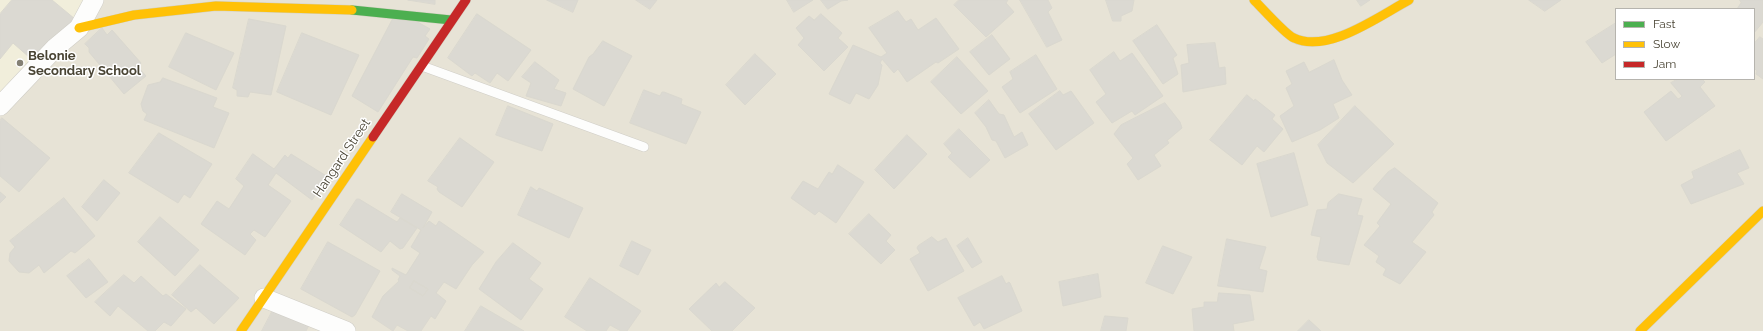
<!DOCTYPE html>
<html>
<head>
<meta charset="utf-8">
<style>
  body { margin:0 }
  #map { position:relative; width:1763px; height:331px; overflow:hidden; background:#f2f0ea; font-family:Raleway,sans-serif }
  canvas { display:block }
  .legend { position:absolute; left:1615px; top:8px; width:140px; height:72px; box-sizing:border-box; background:#fff; border:1px solid #b6b4ae; margin:0; padding:5px 7px; list-style:none; font-size:12px; color:#494434 }
  .legend li { display:flex; align-items:center; gap:8px; height:20px }
  .legend b { width:20px; border:1px solid #b6b4ae }
</style>
</head>
<body>
<div id="map">
<canvas width="1763" height="331"></canvas>
<ul class="legend">
<li><b style="height:5px;background:#4caf50"></b>Fast</li>
<li><b style="height:5px;background:#ffc107"></b>Slow</li>
<li><b style="height:5px;background:#c62828"></b>Jam</li>
</ul>
</div>
<script>
const ctx = document.querySelector('canvas').getContext('2d');
ctx.lineJoin = 'round';
function fill(path, color) {
  ctx.fillStyle = color;
  ctx.fill(path, 'evenodd');
}
function strokePath(path, color, width, dash) {
  ctx.strokeStyle = color;
  ctx.lineWidth = width;
  ctx.lineCap = dash ? 'butt' : 'round';
  ctx.setLineDash(dash || []);
  ctx.stroke(path);
}
function drawText(font, color, halo, rows, align = 'center') {
  ctx.font = font + ' Raleway,sans-serif';
  ctx.lineWidth = 3;
  ctx.setLineDash([]);
  ctx.textBaseline = 'middle';
  ctx.strokeStyle = halo;
  ctx.fillStyle = color;
  for (const [text, x, y, turn = 0] of rows) {
    ctx.save();
    ctx.translate(x, y);
    ctx.rotate((+turn || 0) * Math.PI / 180);
    ctx.textAlign = isNaN(turn) ? turn : align;
    if (halo) ctx.strokeText(text, 0, 0);
    ctx.fillText(text, 0, 0);
    ctx.restore();
  }
}
fill(new Path2D(`
  M0,0h1763v331h-1763zM1616,9h138v70h-138z`), '#e7e3d6');
fill(new Path2D(`
  M0,0h94l-94,97z`), '#f1eedb');
const building = new Path2D(`
  M12,0h40l23,19 -38,45 -24,-21 -13,16v-45z
  M408,0h27v4z
  M547,0h31l-5,12z
  M636,0h21l-7,9z
  M787,0h26l-19,12z
  M821,0h27l-7,1 -13,8z
  M959,0h49l-2,3 8,9 -28,25 -32,-32z
  M1020,0h28l4,8 -4,4 14,28 -15,7z
  M1106,0h28l-2,11 -11,5v5h-8z
  M1357,0h13l-9,6z
  M1529,0h32l-16,11z
  M1740,0h23v22l-9,11v-24h-17l4,-6z
  M898,11l8,11 5,-3 7,11 18,-12 23,31 -21,14 -2,-1 -29,20 -9,-13 -4,4 -12,-14 -2,4 2,2 -4,20 -9,14 -13,-6 -6,11 -21,-10 24,-49 28,12 6,-4 -18,-25z
  M477,14l54,36 -23,31 -11,-8 -7,10 -15,-10 -3,3 -24,-18z
  M821,14l21,19 -4,5 10,9 -24,24 -26,-26 6,-7 -8,-10 13,-12 5,4z
  M407,16l23,13 -5,7 4,3 -12,19 -4,-1 -35,55 -26,-16 41,-78z
  M249,19l37,7 -15,69 -21,-3 -2,5 -11,-1v-6l-4,-2z
  M1616,23v31l-14,9 -16,-21z
  M1157,25l20,30 -4,3 5,16 -15,10 -30,-43z
  M102,28l5,7 5,-5 29,33 -3,4 8,9 -22,18 -35,-42v-4l-4,-4z
  M186,33l48,20 -18,37 -47,-23z
  M302,33l57,22 -28,60 -54,-23z
  M992,35l18,24 -21,16 -19,-23z
  M1760,37l3,2v40l-7,-5 1,-3 -3,-3v-24z
  M603,41l29,15 -28,50 -31,-17 16,-32 4,-3z
  M1215,43l4,25 6,-1 1,17 -43,8 -2,-27 8,-2 -2,-18z
  M1114,52l6,9 12,-8 31,43 -28,19 -3,-4 -20,12 -16,-21 10,-8 -16,-24z
  M755,54l21,20 -31,31 -19,-20z
  M1036,55l21,34 -37,24 -18,-26 11,-8 -3,-7z
  M957,57l31,34 -27,23 -30,-32z
  M1334,60l8,20 10,15 -19,9 6,14 -19,12 -28,12 -12,-26 14,-10 -8,-18 6,-4 -6,-13 18,-9 5,10z
  M535,62l24,18 -5,9 12,4 -5,13 -35,-10 5,-13 -9,-6z
  M163,78l54,20 -4,9 16,6 -15,35 -70,-28 3,-6 -4,-3 -2,-7 7,-19 12,-3z
  M1678,79h24l3,3 -5,5 15,19 -49,35 -22,-29 27,-21 7,8 2,-1 2,-2 -11,-13z
  M644,90l16,6 2,-4h2l18,7 -1,5 20,8 -15,32 -56,-21z
  M1060,91l3,4 8,-4 23,32 -38,27 -27,-36z
  M1247,95l7,6 1,-2 20,16 -3,4 11,10 -19,23 -7,-6 -15,19 -32,-25z
  M989,100l10,14 5,1 10,22 8,-5 6,13 -23,13 -9,-17 -4,-1 -6,-13 -11,-14z
  M1165,103l15,19 2,6 -13,11 -2,1 2,3 -15,12 7,11 -23,14 -11,-16 6,-6 -19,-24 7,-9z
  M508,106l45,18 -11,27 -46,-16z
  M1355,106l39,38 -41,39 -26,-20 -9,-18z
  M2,118l48,40 -31,34 -19,-16v-55z
  M959,129l31,31 -20,18 -22,-21 4,-4 -8,-9z
  M159,133l53,31 -22,34 -6,-4 -6,9 -49,-30z
  M907,135l20,19 -33,35 -19,-19z
  M460,138l34,24 -32,45 -23,-15 -2,-3 1,-2 -10,-6z
  M1740,150l9,18 -12,5 7,11 -53,20 -10,-19 13,-7 -2,-6z
  M1294,153l14,52 -37,12 -14,-53z
  M253,154l21,15 11,-14 3,3 3,-4 37,23 -16,23 -36,-27 -8,12 23,16 -26,36 -11,-7 -4,4 6,6 -11,15 -44,-31 16,-23 12,8 15,-23 -8,-7z
  M838,165l26,17 -28,41 -17,-12 -4,4 -24,-17 12,-17 15,8 11,-17 3,2z
  M1395,168l43,35 -6,9 2,3 -22,27 14,10 -26,32 -17,-9 3,-6 -10,-7 3,-6 -15,-11 16,-19 -3,-3 14,-19 -18,-15 15,-17z
  M104,180l16,13 -23,28 -15,-14z
  M531,187l6,4 2,-3 44,20 -14,30 -51,-23z
  M0,192l6,5 -6,6z
  M402,194l30,18 -9,16 6,-7 7,5 3,-5 45,31 -12,13 -16,24 -12,-7 -8,11 10,8 -11,18 -4,-3 -10,15h-13l-11,-6 -4,6 -21,-14 11,-21 16,-15 -1,-1 2,-4 -8,-6v-2l14,7 14,-22 -9,-6 10,-17 -30,-18zM414,281l14,8 -5,7 -13,-8z
  M1339,194l23,5 -5,16 6,1 -14,49 -31,-5 -1,-3 4,-20 -10,-2 6,-25 10,-1 1,-6z
  M64,198l31,38 -20,17 -4,-2 -27,22 -5,-8 -10,8 -10,-1 -10,-11 1,-8 5,-6 -5,-6z
  M357,199h2l38,23 3,-4 17,10 -14,20 -3,1 -10,-8 -9,11 -41,-27z
  M869,214l22,21 -5,6 9,9 -14,14 -32,-30z
  M160,217l39,33 -24,26 -37,-34z
  M932,237l6,5 8,-4 18,33 -36,20 -18,-32 10,-6 -3,-5 1,-2z
  M968,238l14,24 -10,6 -15,-22z
  M1227,239l39,8 -7,22 8,2 -4,21 -45,-6z
  M632,241l19,9 -13,25 -18,-9z
  M328,242l52,29 -25,44 -3,2 -51,-28z
  M513,243l28,20 -12,16 14,10 -22,31 -42,-31 17,-27z
  M1163,246l29,11 -19,37 -27,-11z
  M89,259l19,23 -22,16 -19,-22z
  M200,265l39,33 -25,26 -18,-16 -5,4 -19,-17z
  M1098,274l3,23 -38,9 -4,-24z
  M124,275l10,8 7,-7 22,20 3,-2 20,15 -15,17 -7,-4 -9,9h-7l-30,-25 -8,10 -15,-14z
  M1002,276l4,8 3,-2 1,1 12,28 -38,18 -4,-7 -6,4 -16,-28z
  M590,278l51,33 -14,20h-6l-11,-6 -4,6h-19l-22,-14z
  M414,281l14,8 -5,7 -13,-8z
  M725,282l30,26 -23,23h-20l-23,-22 27,-26 3,4z
  M1219,293l31,2 4,25 -21,4 1,7h-40l-2,-22 12,-2v-5h13z
  M481,306l43,25h-59z
  M273,310l39,9 -6,12h-44z
  M1105,316l23,2 -2,13h-25z
  M1309,320l12,11h-23z`);
fill(building, '#dbd9d2');
strokePath(building, '#dad8cf', 1);
const lane = new Path2D(`
  M422,66l222,81`);
const street = new Path2D(`
  M0,106l55,-58 24,-20 15,-28
  M264,298l82,33`);
const fast = new Path2D(`
  M352,10l99,10`);
const slow = new Path2D(`
  M1254,0c8,8 32,35 40,38 34,16 85,-22 115,-38
  M79,28l55,-13 82,-9 136,4
  M241,331l132,-194
  M1640,331l123,-120`);
const jam = new Path2D(`
  M373,137l93,-137`);
strokePath(lane, '#d0cec7', 10);
strokePath(street, '#d0cec7', 20);
strokePath(fast, '#d2d0c0', 10);
strokePath(slow, '#d2d0c0', 10);
strokePath(jam, '#d2d0c0', 10);
strokePath(lane, '#fdfdfc', 9);
strokePath(street, '#fdfdfc', 19);
strokePath(fast, '#4caf50', 9);
strokePath(slow, '#ffc107', 9);
strokePath(jam, '#c62828', 9);
for (const [x, y, r, color] of [
  [20,63,4,"#848074"]
]) {
  const dot = new Path2D();
  dot.arc(x, y, r, 0, 2 * Math.PI);
  ctx.fillStyle = color;
  ctx.fill(dot);
  strokePath(dot, '#fff', 1.5);
}
drawText('bold 13px', '#494434', '#fff', [
  ["Belonie",28,56],
  ["Secondary School",28,71]
], 'left');
drawText('13px', '#494434', '#fff', [
  ["Hangard Street",342,158,-56]
]);
</script>
</body>
</html>
